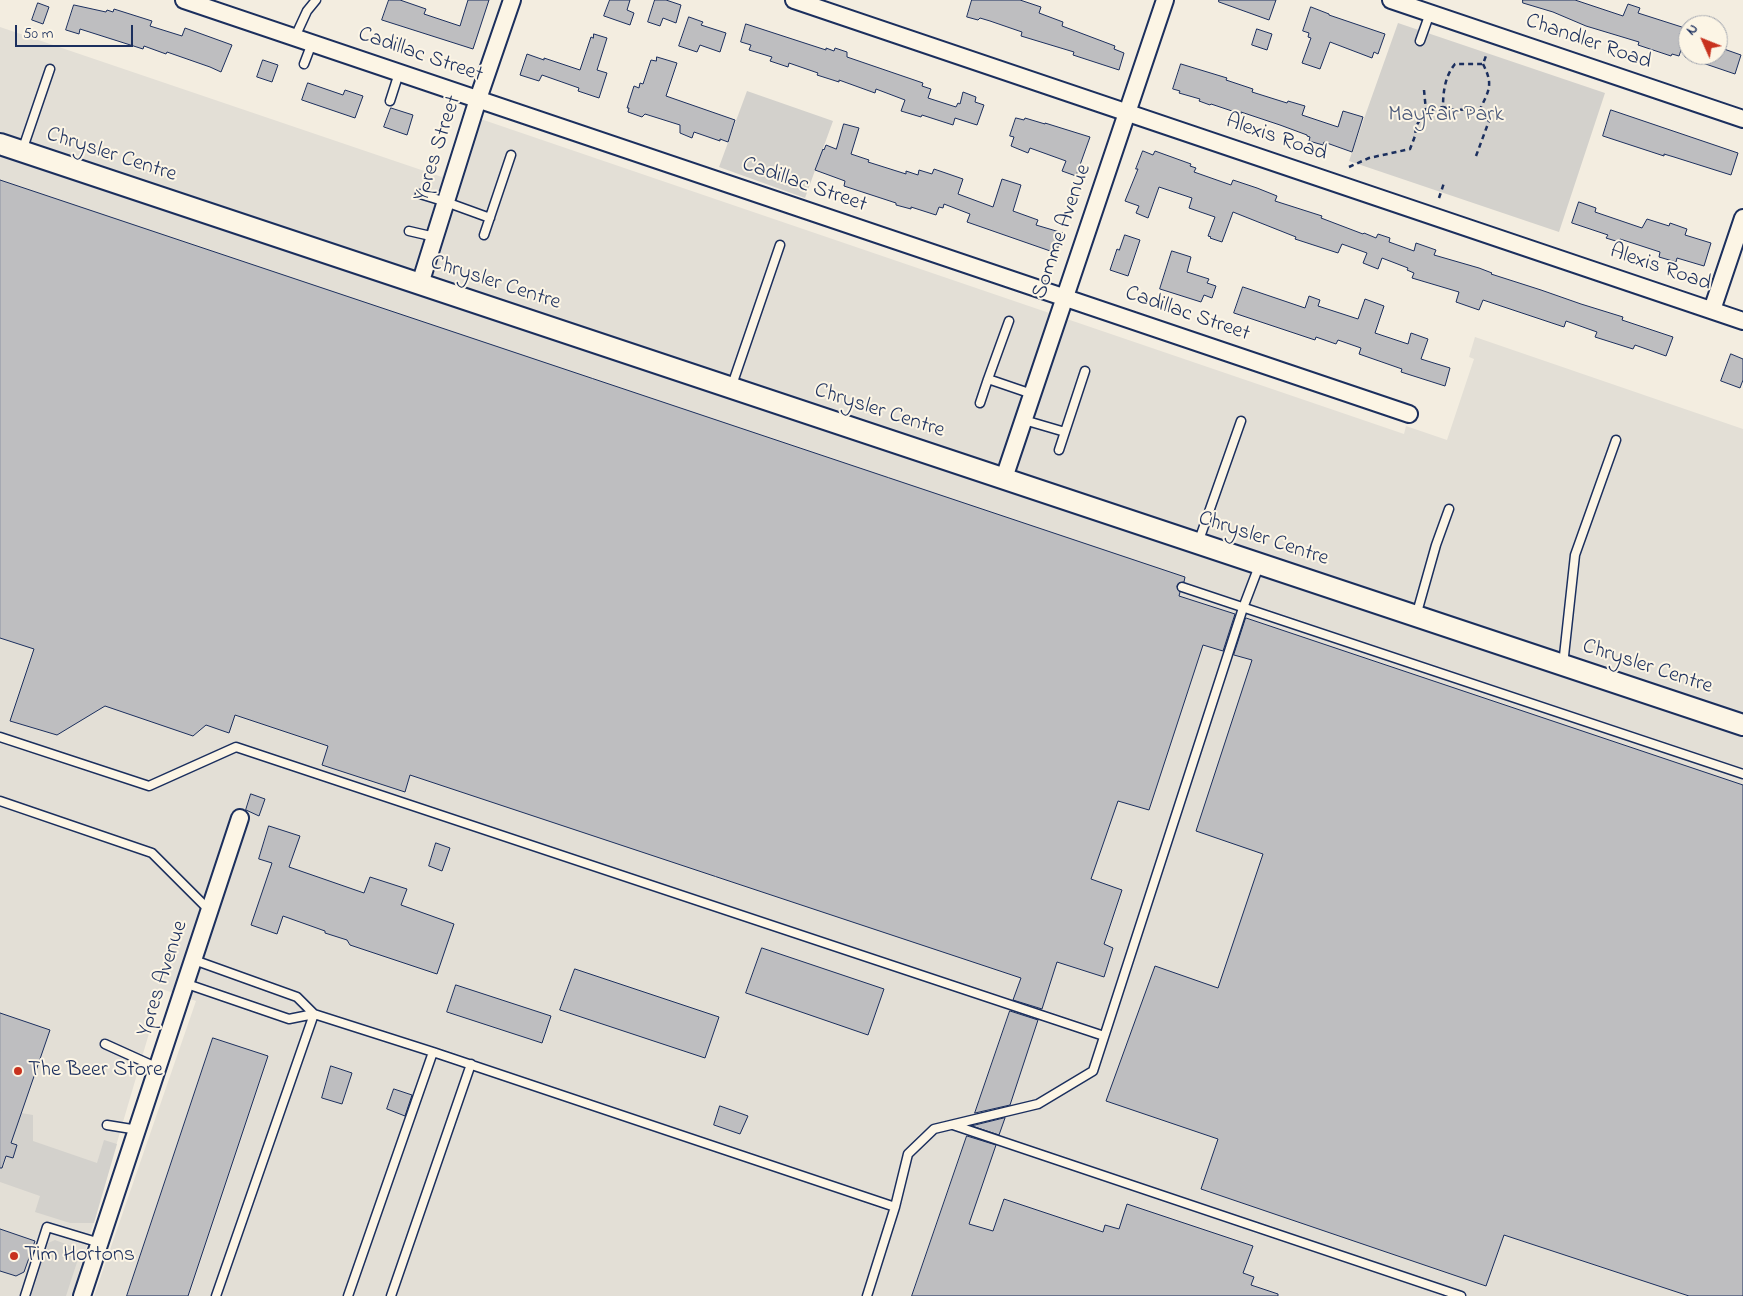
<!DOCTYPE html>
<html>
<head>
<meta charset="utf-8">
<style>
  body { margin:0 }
  #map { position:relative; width:1743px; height:1296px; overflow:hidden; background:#f3ede0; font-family:"Indie Flower",sans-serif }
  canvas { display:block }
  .north { position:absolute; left:1678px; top:15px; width:50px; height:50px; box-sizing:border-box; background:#fcf5e5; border:1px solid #a2a6af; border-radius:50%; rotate:314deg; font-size:14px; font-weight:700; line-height:20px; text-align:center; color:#1b2f5e }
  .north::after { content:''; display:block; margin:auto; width:18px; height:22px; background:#c8321e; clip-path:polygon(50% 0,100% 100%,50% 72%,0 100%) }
  .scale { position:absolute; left:15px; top:25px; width:118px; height:22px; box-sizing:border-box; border:2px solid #1b2f5e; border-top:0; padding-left:6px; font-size:15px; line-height:18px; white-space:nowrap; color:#1b2f5e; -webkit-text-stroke:4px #fcf5e5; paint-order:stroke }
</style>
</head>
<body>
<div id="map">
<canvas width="1743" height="1296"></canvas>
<div class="north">N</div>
<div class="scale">50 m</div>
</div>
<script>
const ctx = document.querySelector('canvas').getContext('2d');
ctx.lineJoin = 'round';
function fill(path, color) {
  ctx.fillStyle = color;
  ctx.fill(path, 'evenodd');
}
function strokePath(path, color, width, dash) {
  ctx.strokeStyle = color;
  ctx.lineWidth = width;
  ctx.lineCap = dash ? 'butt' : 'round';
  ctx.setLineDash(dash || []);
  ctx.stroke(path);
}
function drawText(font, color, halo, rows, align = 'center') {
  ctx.font = font + ' "Indie Flower",sans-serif';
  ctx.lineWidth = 4;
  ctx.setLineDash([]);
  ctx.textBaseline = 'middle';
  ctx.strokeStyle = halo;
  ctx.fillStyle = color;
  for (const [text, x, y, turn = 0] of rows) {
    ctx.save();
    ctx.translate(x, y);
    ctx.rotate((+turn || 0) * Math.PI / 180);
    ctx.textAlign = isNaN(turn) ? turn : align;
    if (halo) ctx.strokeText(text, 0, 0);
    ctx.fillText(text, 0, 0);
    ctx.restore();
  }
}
fill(new Path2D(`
  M0,27l442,150 24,-63 938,320 2,-8 41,14 27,-81 -5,-2 6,-20 268,92v867h-1649l102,-295 -34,-12 -90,307h-72z`), '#e3dfd6');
fill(new Path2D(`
  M1398,23l207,70 -46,139 -210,-71z
  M747,91l86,30 -28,77 -86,-31z
  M21,1113l12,2v26l64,22 7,-23 13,4 -23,79h-24l-35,-11 5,-16 -40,-14v-17l4,1 3,-10 6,2 4,-13 -6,-2z
  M55,1240l16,6 9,7 -14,43h-35l17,-53z`), '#d3d1cc');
const building = new Path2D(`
  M389,0h11l26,9 -2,5 36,12 8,-26h21l-16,49 -91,-29z
  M610,0h20l-3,10 7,3 -4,12 -26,-9z
  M655,0h11l15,5 -5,18 -13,-5 -3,8 -12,-4z
  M972,0h48l21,7 -2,6 24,9 -1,4 53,20 -1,3 10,4 -5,17 -46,-15 1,-3 -53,-16 1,-4 -32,-11 -10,-3 -2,2 -11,-3z
  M1219,0h57l-7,20 -50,-18z
  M1523,0h52l48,16 5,-12 12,4 -2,5 50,16 -9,27 -7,-2 -1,2 -33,-11 1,-3 -53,-16 -33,-14 -30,-9z
  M38,3l11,4 -6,17 -11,-4z
  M74,5l32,7 1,-2 6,2 1,-3 38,12 -2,5 32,10 3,-8 47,17 -11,27 -11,-5 -43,-15 -1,2 -22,-8 -1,3 -63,-20 -1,5 -13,-4z
  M1311,7l18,7v1l56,19 -7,20 -4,-2 -2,6 -42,-16 -10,27 -18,-6 9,-25 -3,-1 1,-4 -6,-2z
  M689,17l14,5 -2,3 25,8 -6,19 -20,-7 -3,7 -18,-6z
  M746,24l80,26v-2l8,3 1,-3 12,4v5l76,26 -1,3 9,3 -3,9 28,9 2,-4 2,1 3,-12 13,5 -1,5 9,3 -7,20 -22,-7 -2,7 -31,-10 -1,2 -20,-6 4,-11 -29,-11 -1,4 -36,-13v2l-22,-7 1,-2 -29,-10 -1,4 -18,-6 2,-4 -23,-7 2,-5 -10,-3z
  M1257,29l15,5 -5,16 -15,-5z
  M594,34l13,4 -10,32 10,3 -8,25 -21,-7 1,-3 -37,-13 -3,6 -19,-6 7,-21 17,6v-2l36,12 11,-33 2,1z
  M1721,48l20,7 -6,19 -50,-17v-2h33z
  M657,57l20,6 -11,33 69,24 -7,22 -8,-3v2l-26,-9 -2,6 -12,-5v-8l-35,-11 -3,3 -14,-5 1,-4h-2l7,-22 5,2 1,-5 3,1 8,-24 5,1z
  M263,60l15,5 -6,17 -15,-5z
  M1181,64l46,14 -1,2 27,9 -1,3 35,11 1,-2 17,5 -3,9 36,12 5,-16 20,6 -11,35 -28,-10 -1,3 -14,-4 1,-4 -3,-1v-1l-27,-10 -39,-13v2l-30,-10 -1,1 -11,-4 1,-2 -21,-6 1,-2 -7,-2z
  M308,83l35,12 2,-5 18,6 -8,22 -53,-18z
  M391,108l22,7 -6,20 -23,-8z
  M1611,110l127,43 -7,22 -57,-18 -10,-3v2l-61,-20z
  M1016,118l8,2 1,-2 20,6v-1l45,14 -14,39 -14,-5 4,-10 -36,-13 -2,5 -17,-7 3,-9 -4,-1z
  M844,124l15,4 -8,26 18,6 -1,2 38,12v-3l12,4 1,-5 13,4 2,-5 29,10 -5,15 35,13 9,-28 19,6 -8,26 25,9 -2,5 27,8 -7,20 -89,-31 3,-8 -26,-10 -1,4 -4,-1 -3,8 -25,-8v2l-15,-4v-2l-52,-17 1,-5 -30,-11 8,-21 1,1 2,-5 10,4z
  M1143,151l10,4 2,-4 36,13 -1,2 6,2 -2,4 37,13 2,-5 24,8 20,8 -2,5 47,15 -1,2 42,16 1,-1 12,5 2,-4 12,4 -1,4 25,9 2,-8 20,7 -2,5 45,13 13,5 -1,1 50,16 40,14 42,13 -1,3 51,17 -7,19 -31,-11 -2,4 -38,-12 2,-5 -31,-11 -2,6 -81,-27 -4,10 -23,-8 3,-10 -47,-14 2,-5 -7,-3 1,-2 -26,-10 -4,11 -15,-6 4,-10 -25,-9 -4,9 -43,-14 1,-2 -63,-25 -11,30 -12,-4 1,-1 -3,-1 7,-19 -26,-9 3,-10 -33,-11 -11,31 -12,-5 3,-7 -14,-5 13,-32h-2z
  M0,180l1185,397 -1,5 -5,1 -2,3 1,4 2,2 -1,4 56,18 -12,37 -20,-6 -54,165 -31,-9 -27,78 31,11 -18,54 9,4 -9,29 -47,-15 -15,47 -29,-9 8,-22 -611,-203 -5,17 -83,-27 6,-19 -93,-31 -6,18 -23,-8 -13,11 -88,-30 -48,29 -47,-14 24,-72 -34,-11z
  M1579,202l17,6 -1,4 47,16 5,-9 22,7 1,-3 17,6 -2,6 26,8 -7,23 -27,-8 -1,4 -17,-5 1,-5 -40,-13 -1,3 -13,-4 2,-3 -36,-12z
  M1125,235l15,5 -12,36 -18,-6 7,-21 2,1z
  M1172,251l19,6 -4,15 22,7 -2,4 9,3 -4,12 -8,-3 -3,7 -41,-13z
  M1243,287l62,21 4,-12 11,4 -2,6 40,13 7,-20 19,7 -9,27 33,11 3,-11 17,6 -7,20 29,9 -5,18 -44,-14 1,-3 -43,-15 2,-6 -23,-8 -2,4 -20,-7 -1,3 -81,-27z
  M1731,354l12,5v21l-3,8 -19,-7z
  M1246,618l497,167v511h-54l-185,-61 -18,51 -285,-97 17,-50 -112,-38 49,-135 63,22 45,-134 -67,-23 56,-171 -18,-5z
  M251,794l14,5 -6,17 -13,-6z
  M269,826l31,10 -11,31 75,26 6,-16 37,12 -6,16 53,19 -17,50 -87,-29 -3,-5 -22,-7v-2l-42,-15 -6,18 -26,-9 21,-62 -13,-4z
  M436,843l14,5 -8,23 -13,-5z
  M762,948l122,41 -16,46 -122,-42z
  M575,969l144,48 -14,41 -145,-48z
  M456,985l95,31 -9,27 -95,-31z
  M1010,1011l28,9 -28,85 -35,8z
  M0,1013l50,17 -39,113 6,2 -4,13 -7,-2 -4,12h-2z
  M213,1038l55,18 -80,240h-61z
  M331,1066l21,7 -10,31 -20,-6z
  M394,1089l18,6 -7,21 -18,-7z
  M720,1106l28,10 -8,18 -26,-9z
  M1005,1118l-6,17 -27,-9z
  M967,1136l29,9 -27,79 24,7 11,-32 99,33 2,-7 14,4 8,-25 126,42 -10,27 11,4 -3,8 27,9v2h-366z
  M0,1229l35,12 -11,31 -8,4 -16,-5z`);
fill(building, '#bebec0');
strokePath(building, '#1b2f5e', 1);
const service = new Path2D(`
  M295,37l12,-26 9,-11
  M1420,41l10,-28
  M304,64l8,-21
  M390,101l9,-28
  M22,151l28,-82
  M420,194l26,8 44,16
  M409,231l26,6
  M484,235l27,-80
  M988,379l21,-58
  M731,388l49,-143
  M980,403l8,-24 44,15
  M1024,420l41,12
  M1059,450l26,-79
  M1198,543l43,-122
  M1182,587l561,187
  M1416,616l20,-71 13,-36
  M1563,665l12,-110 41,-115
  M0,737l149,49 87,-39 868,289
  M0,801l152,52 57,57
  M194,960l103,37 17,17 119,38 -85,244
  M187,984l102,35 25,-5
  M105,1044l53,24
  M433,1052l462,155 13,-53 26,-25 104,-25 55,-33 150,-463 16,-42
  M107,1125l31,5
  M953,1125l508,171
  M25,1296l22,-69 53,16
  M216,1296l98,-282
  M391,1296l80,-232
  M867,1296l28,-89`);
const minor = new Path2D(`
  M184,0l1225,414
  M794,0l949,321
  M1391,0l352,119
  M420,284l58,-185 34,-99
  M1712,310l31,-92
  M1004,478l161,-478
  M82,1296l158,-478`);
const tertiary = new Path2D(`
  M0,144l1743,581`);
strokePath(service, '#1b2f5e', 11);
strokePath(minor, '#1b2f5e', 20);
strokePath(tertiary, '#1b2f5e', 24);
strokePath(new Path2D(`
  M1483,64c10,20 7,25 -3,45l-26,1 -11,-3c0,-15 2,-31 12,-43h28l4,-11
  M1424,90l2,21 17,-4
  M1476,156l13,-35 -9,-12
  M1349,167l20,-9 41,-9 5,-13 1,-10 10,-15
  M1439,198l5,-15`), '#1b2f5e', 2.5, [5, 4]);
strokePath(service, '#fcf5e5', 8);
strokePath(minor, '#fcf5e5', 16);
strokePath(tertiary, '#fcf5e5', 20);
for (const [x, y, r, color] of [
  [18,1071,5,"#c8321e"],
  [14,1256,5,"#c8321e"]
]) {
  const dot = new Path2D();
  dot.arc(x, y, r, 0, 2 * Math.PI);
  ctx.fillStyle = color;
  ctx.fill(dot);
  strokePath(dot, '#fcf5e5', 2);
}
drawText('22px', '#1b2f5e', '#fcf5e5', [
  ["Chandler Road",1588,43,19],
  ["Cadillac Street",420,56,19],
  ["Alexis Road",1276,139,19],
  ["Ypres Street",439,149,-72],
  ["Chrysler Centre",111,156,18],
  ["Cadillac Street",804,186,19],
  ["Somme Avenue",1063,232,-71],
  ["Alexis Road",1660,269,19],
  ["Chrysler Centre",495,284,18],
  ["Cadillac Street",1187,315,19],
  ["Chrysler Centre",879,412,18],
  ["Chrysler Centre",1263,540,18],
  ["Chrysler Centre",1647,668,18],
  ["Ypres Avenue",164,979,-72]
]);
drawText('22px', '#49587a', '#fcf5e5', [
  ["Mayfair Park",1446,116]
]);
drawText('22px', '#1b2f5e', '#fcf5e5', [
  ["The Beer Store",28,1071],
  ["Tim Hortons",24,1256]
], 'left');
</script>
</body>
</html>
